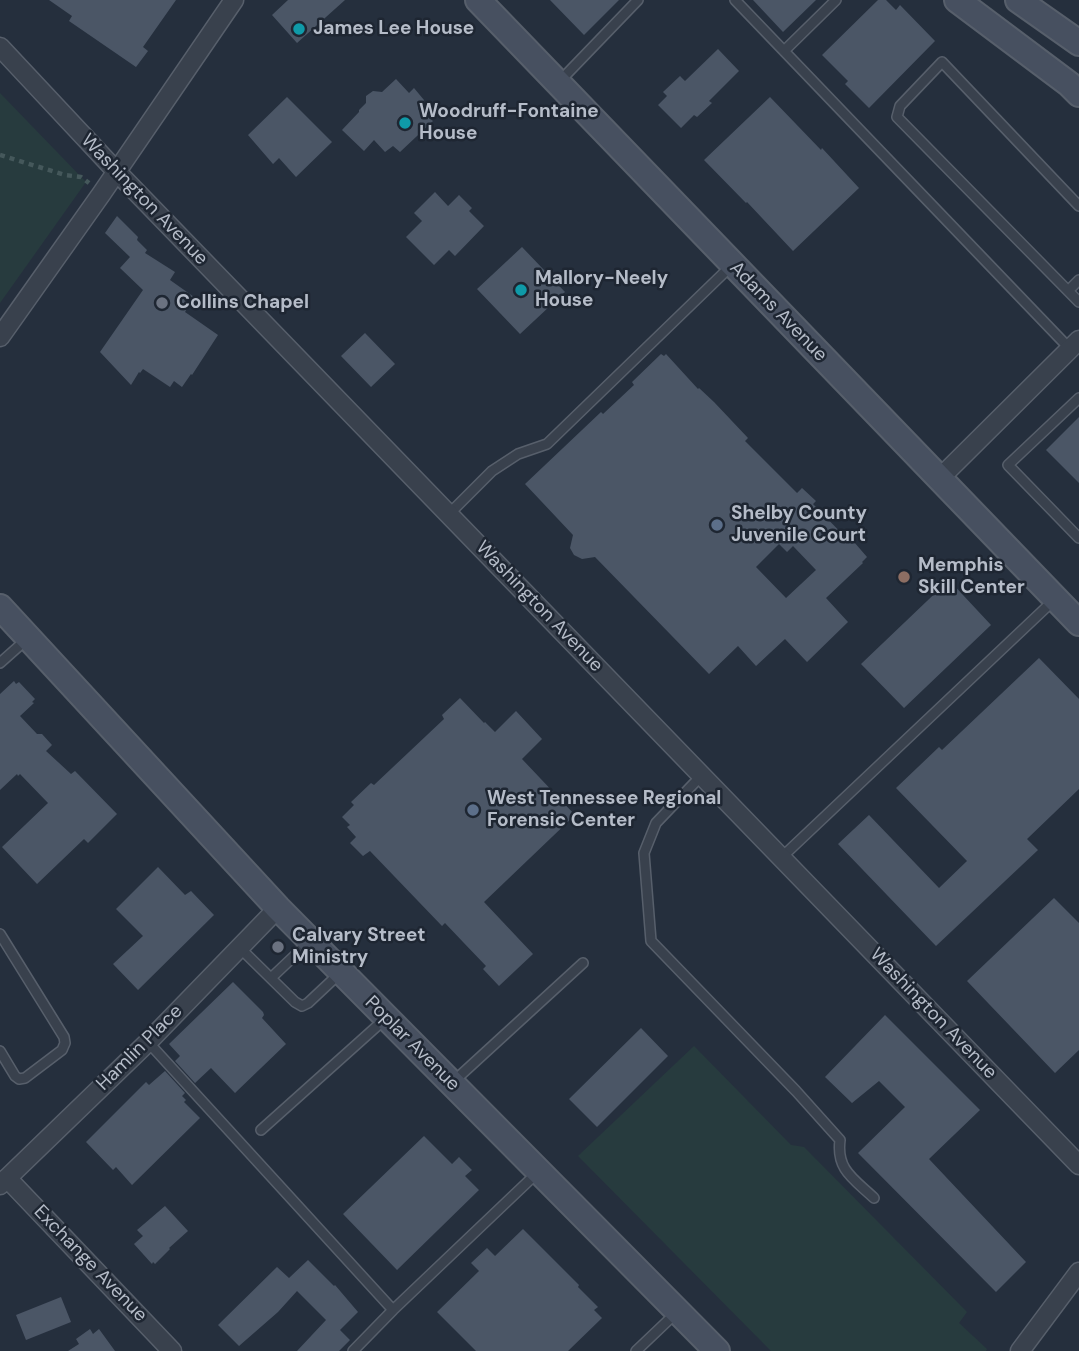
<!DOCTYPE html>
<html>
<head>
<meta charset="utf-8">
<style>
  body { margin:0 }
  canvas { display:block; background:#252f3d }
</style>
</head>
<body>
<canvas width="1079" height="1351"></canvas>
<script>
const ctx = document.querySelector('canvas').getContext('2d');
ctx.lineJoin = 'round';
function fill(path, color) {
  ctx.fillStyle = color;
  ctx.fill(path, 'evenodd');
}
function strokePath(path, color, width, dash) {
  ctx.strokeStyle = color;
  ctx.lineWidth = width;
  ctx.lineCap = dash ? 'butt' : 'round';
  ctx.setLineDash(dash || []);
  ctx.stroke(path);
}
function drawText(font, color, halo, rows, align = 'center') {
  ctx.font = font + ' "DM Sans",sans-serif';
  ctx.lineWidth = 5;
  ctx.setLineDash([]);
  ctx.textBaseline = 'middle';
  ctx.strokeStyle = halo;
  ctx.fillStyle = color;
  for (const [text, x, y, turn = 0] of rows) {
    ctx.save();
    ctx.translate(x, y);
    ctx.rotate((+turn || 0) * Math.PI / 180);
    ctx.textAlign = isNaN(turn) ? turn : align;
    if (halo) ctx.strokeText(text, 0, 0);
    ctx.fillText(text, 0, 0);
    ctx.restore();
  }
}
fill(new Path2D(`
  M0,93l86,89 -86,121z
  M694,1046l97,99 13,2 163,165 -8,11 28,26 -1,2h-215l-193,-195z`), '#273b3e');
fill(new Path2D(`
  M49,0h127l-33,47 5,4 -12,16 -67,-46 3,-5z
  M288,0h57l-48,43 -25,-28z
  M550,0h69l-35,35z
  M753,0h63l-33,32z
  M878,0h8l10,10 4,-5 35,36 -66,67 -24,-24 3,-3 -26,-26z
  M718,49l21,22 -30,30 3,2 -15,14 -3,-2 -13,13 -23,-23 9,-9 -4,-4 17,-16 5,5z
  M396,79l13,14 5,-5 10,12 -6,9 15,12 -33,31 -7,-6 -8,6 -11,-12 -10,11 -22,-21 17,-18v-2l7,-7v-7l7,-5 9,1z
  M287,97l45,45 -36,35 -17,-19 -6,6 -25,-29z
  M770,97l51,53 1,-2 37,40 -66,63 -46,-49 -1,1 -42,-43z
  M435,192l13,14 11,-11 13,13 -3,3 15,15 -29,30 -6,-6 -15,15 -28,-28 16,-16 -8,-8z
  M117,216l21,21 -1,3 10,10 -2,3 30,19 -5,8 24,17 -9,15 33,23 -26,40 -1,-1 -9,13 -8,-6 -4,6 -27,-18 -3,4 -1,-1 -8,13 -31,-33 43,-62 -23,-22 10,-11 -25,-24z
  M522,247l43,45 -45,42 -43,-45z
  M365,333l30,31 -24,23 -30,-31z
  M661,354l3,2 2,-2 32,35 1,-1 15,14 34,36 -3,3 52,52 5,-5 14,13 -3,3 39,40 2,-2 13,15 -5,5 1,1 -37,35 22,24 -41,40 -22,-23 -29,27 -18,-20 -29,28 -114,-117 -13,2 -8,-4 -4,-7 3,-13 -48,-51 76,-72 2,2 31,-29 -2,-3zM779,544l8,8 6,-6 23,24 -30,28 -30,-31z
  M1079,417v66l-33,-33z
  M949,580l42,45 -87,83 -43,-44z
  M1039,658l40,41v90l-52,50 11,11 -102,96 -98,-102 31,-29 70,73 28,-27 -71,-73 43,-41 3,3z
  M14,681l2,3 3,-2 16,17 -3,3 2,1 -14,13 17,18h5l10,11 -6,6 25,23 4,-3 42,43 -29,29 -4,-4 -47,45 -35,-37 46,-44 -28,-29 -2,2 -1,-2 -17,16v-96z
  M460,698l24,25 1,-1 10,10 21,-21 26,28 -20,20 53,56 -91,87 49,52 -34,32 -16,-17 3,-3 -23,-24 -18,-19 -3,3 -72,-75 -7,5 -13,-13 6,-6 -9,-10 3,-2 -8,-8 12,-12 -3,-3 20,-19 3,2 70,-66 -2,-4z
  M158,867l27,28 6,-4 23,24 -76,75 -25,-26 30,-28 -27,-27z
  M1054,898l25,25v127l-24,23 -88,-92z
  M233,982l30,30 1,3 -2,3 24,26 -51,49 -24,-25 -16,15 -20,-22 5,-5 -11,-12z
  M885,1015l95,95 -51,49 97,103 -30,30 -138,-139 47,-46 -26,-26 -27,22 -27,-26z
  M641,1028l27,28 -71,71 -28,-28z
  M165,1071l20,22 -3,3 4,4 -2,2 16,16 -68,67 -16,-18 -3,3 -27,-28 60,-60 3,3z
  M424,1136l28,28 7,-7 13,13 -7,6 14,14 -82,80 -54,-56z
  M165,1206l23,25 -19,17 1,1 -15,15 -2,-2 -1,2 -18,-20 9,-8 -6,-6z
  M523,1229l56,56 -1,2 20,20 -4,3 8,8 -34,33h-92l-39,-39 42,-41 -8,-8 16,-15 8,8z
  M308,1260l26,26 1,-1 23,27 -18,18 10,10 -11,11h-42l29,-31 -29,-29 -19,21 -39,34 -21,-21 59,-58 12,11z
  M61,1297l10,25 -45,18 -10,-25z
  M90,1329l3,5 6,-5 16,22h-47l11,-7 -3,-5z`), '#4b5666');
const lane = new Path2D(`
  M735,0l335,349
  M784,51l52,-51
  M559,82l79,-82
  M1079,206l-137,-144 -42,44 -3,11 182,185
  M1068,291l11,-11
  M1079,398l-71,67 71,73
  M449,514l43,-43 26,-17 29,-10 184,-178
  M0,663l27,-24
  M702,775l-46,48 -12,30 7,88 145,150 44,49c-4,30 14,39 34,58
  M782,857l272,-257
  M0,934l64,103 1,6 -3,7 -37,28 -6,1 -4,-3 -15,-25
  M240,948l55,54 7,4 6,-3 32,-30
  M271,978l37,-35
  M148,1042l245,268 144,-137
  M453,1082l130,-119
  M261,1130l124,-111
  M353,1351l40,-41
  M636,1351l41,-39`);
const street = new Path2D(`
  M0,47l117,125 962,993
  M0,337l102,-144 132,-193
  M940,478l139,-138
  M7,1178l165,173
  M0,1185l148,-143 130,-134
  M1020,1351l59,-79`);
const secondary = new Path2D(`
  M478,0l601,623
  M957,0l112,84 10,10
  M1018,0l61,43
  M0,607l278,301 439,443`);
strokePath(lane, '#575f6b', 12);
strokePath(street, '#575f6b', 21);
strokePath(secondary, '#575f6b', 28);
strokePath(new Path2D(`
  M0,155l65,20 16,2 8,6`), '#45585b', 4.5, [5, 5]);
strokePath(lane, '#39414d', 9);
strokePath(street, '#39414d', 18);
strokePath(secondary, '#475060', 24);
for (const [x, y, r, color] of [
  [299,29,7,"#0f9aa8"],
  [405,123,7,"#0f9aa8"],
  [521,290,7,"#0f9aa8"],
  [162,303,7,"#6b7280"],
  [717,525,7,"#5c6f8a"],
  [904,577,7,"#8d6e63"],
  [473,810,7,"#5c6f8a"],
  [278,947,7,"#6b7280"]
]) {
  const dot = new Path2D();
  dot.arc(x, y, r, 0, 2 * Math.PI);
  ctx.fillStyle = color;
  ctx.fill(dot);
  strokePath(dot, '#1e2632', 2.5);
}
drawText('bold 19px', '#b5bcc8', '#1e2632', [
  ["James Lee House",313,29],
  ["Woodruff-Fontaine",419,112],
  ["House",419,134],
  ["Mallory-Neely",535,279],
  ["House",535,301],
  ["Collins Chapel",176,303],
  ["Shelby County",731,514],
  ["Juvenile Court",731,536],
  ["Memphis",918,566],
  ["Skill Center",918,588],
  ["West Tennessee Regional",487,799],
  ["Forensic Center",487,821],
  ["Calvary Street",292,936],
  ["Ministry",292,958]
], 'left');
drawText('19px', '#b5bcc8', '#1e2632', [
  ["Washington Avenue",144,200,46],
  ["Adams Avenue",778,312,46],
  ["Washington Avenue",539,607,46],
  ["Washington Avenue",933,1014,46],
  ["Poplar Avenue",412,1044,45],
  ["Hamlin Place",140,1048,-45],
  ["Exchange Avenue",90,1264,46]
]);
</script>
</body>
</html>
